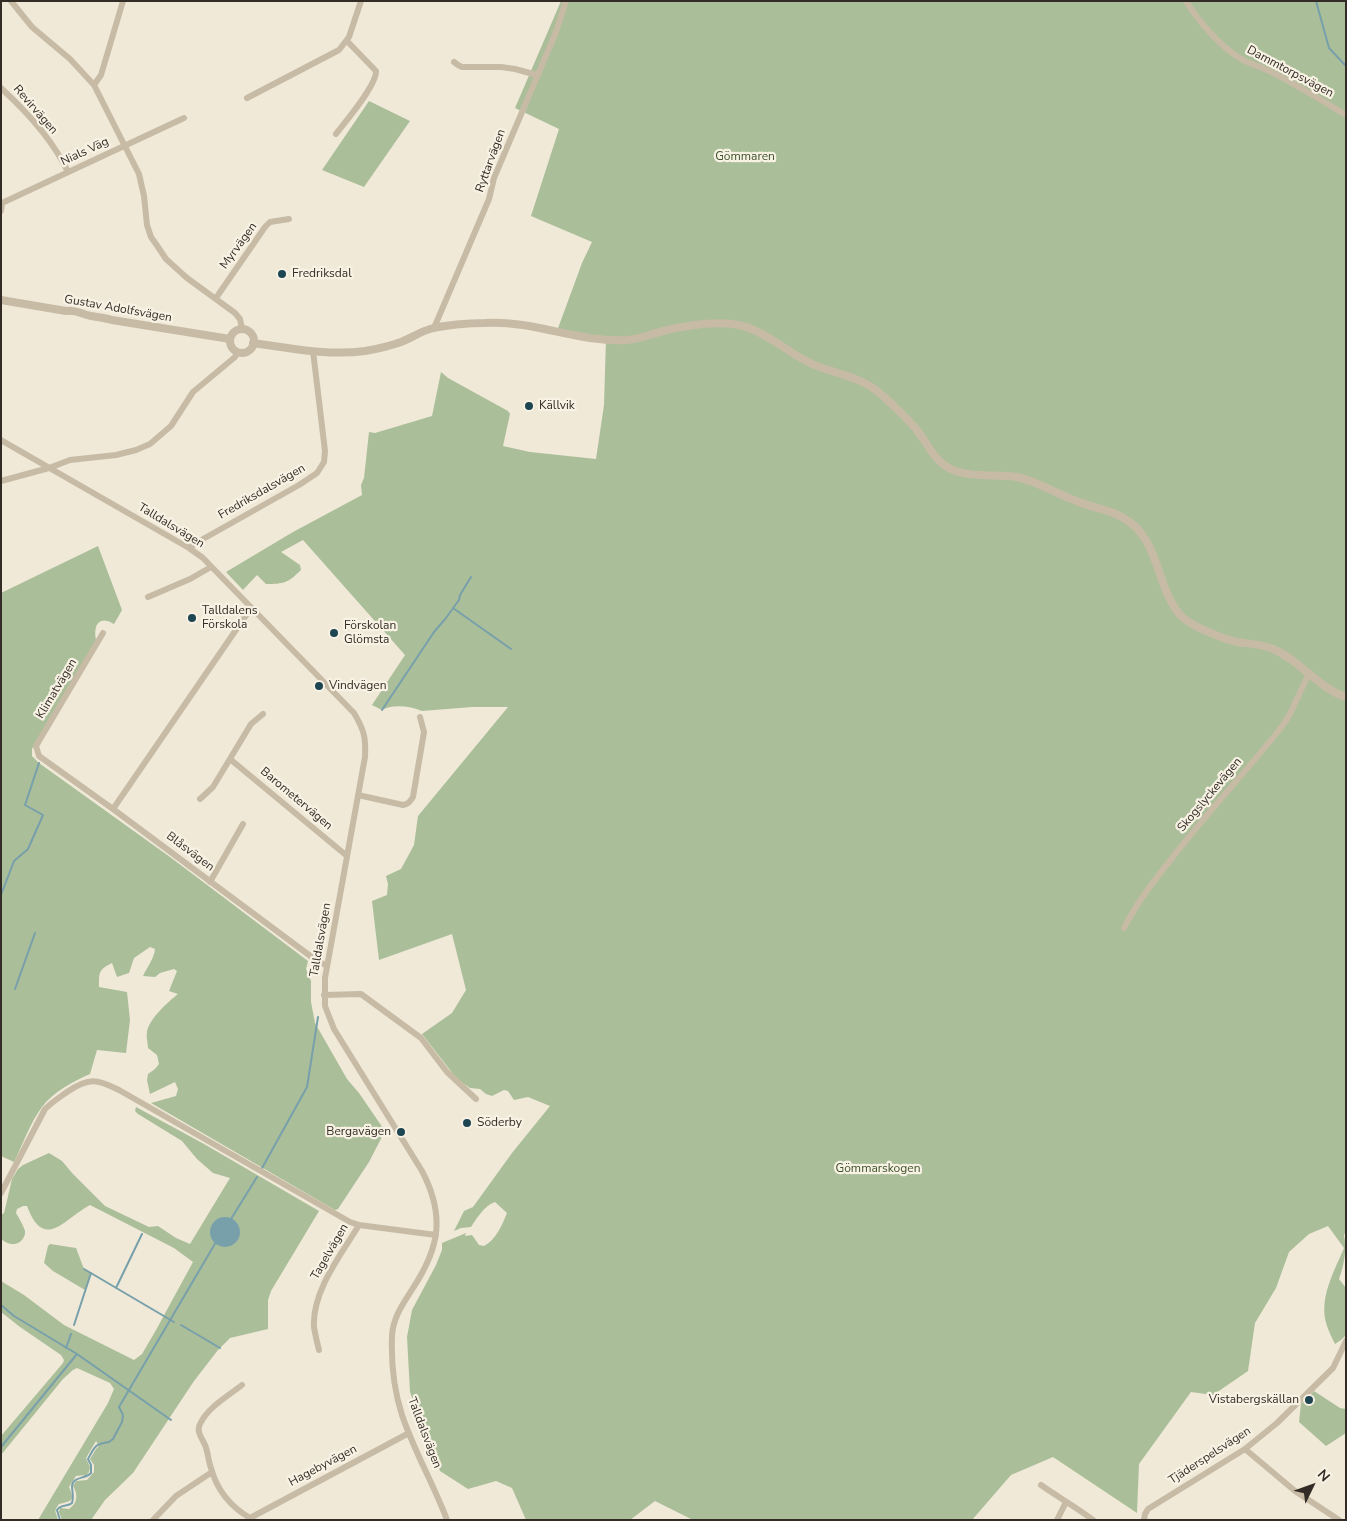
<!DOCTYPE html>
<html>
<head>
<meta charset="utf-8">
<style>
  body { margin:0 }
  #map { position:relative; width:1347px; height:1521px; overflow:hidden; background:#f0e9d8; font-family:"Nunito Sans",sans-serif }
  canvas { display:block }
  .frame { position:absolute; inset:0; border:2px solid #332c26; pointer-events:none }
  .north { position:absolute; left:1287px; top:1461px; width:50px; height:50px; -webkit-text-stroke:4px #f8f2e4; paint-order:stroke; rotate:48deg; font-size:14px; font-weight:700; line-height:20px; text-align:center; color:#332c26 }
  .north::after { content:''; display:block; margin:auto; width:18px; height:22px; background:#332c26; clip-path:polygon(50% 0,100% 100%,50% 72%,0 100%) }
</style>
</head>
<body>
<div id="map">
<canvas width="1347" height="1521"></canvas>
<div class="frame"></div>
<div class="north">N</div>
</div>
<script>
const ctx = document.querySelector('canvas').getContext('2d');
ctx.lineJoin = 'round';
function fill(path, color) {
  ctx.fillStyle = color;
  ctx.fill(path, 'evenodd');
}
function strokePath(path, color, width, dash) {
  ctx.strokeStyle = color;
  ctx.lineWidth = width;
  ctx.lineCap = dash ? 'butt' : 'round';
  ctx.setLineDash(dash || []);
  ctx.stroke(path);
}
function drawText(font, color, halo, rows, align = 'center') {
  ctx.font = font + ' "Nunito Sans",sans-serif';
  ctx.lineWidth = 4.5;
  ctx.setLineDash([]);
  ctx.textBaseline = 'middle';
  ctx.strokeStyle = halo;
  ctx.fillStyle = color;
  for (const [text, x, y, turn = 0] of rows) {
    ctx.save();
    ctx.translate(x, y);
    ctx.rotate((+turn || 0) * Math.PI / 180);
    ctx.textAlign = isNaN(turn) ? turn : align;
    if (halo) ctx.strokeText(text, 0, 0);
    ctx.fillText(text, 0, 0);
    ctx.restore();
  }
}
fill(new Path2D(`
  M561,1h785v1231l-2,3c3,14 0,31 -5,44l7,9v47l-5,5 -6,4c-3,-6 -6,-12 -8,-18 -9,-27 7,-54 17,-78l-16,-22 -19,8 -20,18 -13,36 -21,35 -7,48 -35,24 -22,-3 -52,72 -2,49 -84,-56 -42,18 -39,45h-279l-38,-19 -25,19h-104l-14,-32 -16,-7 -28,8 -28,-18 -30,-79 -3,-55 5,-27 24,-45 6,-15v-7l24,-10 -1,3 7,-1 7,10 5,1c12,-6 18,-21 23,-33l-12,-11c-11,4 -18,16 -24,25l-10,1 -7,3 10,-20 9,-4 39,-54 38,-47 -22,-9 -14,3 -6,-9 -4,-1 -12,6 -6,-2 -6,-5 -10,-1 -13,-9 -35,-45 30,-21 14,-23 -14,-56 -73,26 -7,-59 15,-6 1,-11 -2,-8 15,-7 13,-24 4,-29 90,-109h-36l-50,4c-12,-5 -29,-7 -40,-1l-10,-5 33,-50 -102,-115 -22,12 19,13 1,5c-13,13 -17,14 -35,14l-9,-9 -14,15 -17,-18 67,-40 69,-37 -1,-10 3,-7 5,-46 6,1 57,-17 9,-44 7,6 60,33 2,3 -7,32 27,6 66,7 8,-54 2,-66 -49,-8 25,-68 10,-21 -61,-26 28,-87 -44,-21z
  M369,101l41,20 -46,66 -42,-17z
  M98,546l24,64 -8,14c-15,-9 -21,1 -18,16l-64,109v7l7,7 131,94 138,104 -2,8 5,12v21l4,21 32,56 12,14 26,38 -16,31 -31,47 -3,1 -184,-107 25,-7 2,-7 -3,-7 -25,12 -3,-14 1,-6 7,-5 4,-5 -2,-9 -9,-7c0,-5 -2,-11 -1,-16 2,-13 21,-30 31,-38l-9,-3 8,-20 -3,-2 -14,4 -5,4 -12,-1c4,-9 11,-17 12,-27l-5,-2 -16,11 -5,15 -12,4 -5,-14c-14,7 -13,10 -13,24l28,5 3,28 -4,33 -29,-3 -7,24c-16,7 -37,18 -48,33 -12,16 -19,37 -28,55l-13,-6v-563z
  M136,1107l68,37 115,67 -48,80 -3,9v29l-38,9 -12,12 -24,31 -61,92 -28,27 -14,20h-29l-3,-8 1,-4 9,1c9,-6 9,-15 4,-23l3,-5 11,-1 7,-8v-7l-4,-6 6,-10 3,-3 -3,-5 -10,17 4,9 -1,5 -3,3 -10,1 -7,11c6,14 3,14 -10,17 -6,8 -3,7 -1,16h-20l70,-117 6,-14 -4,-6 -33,-15 -4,2 -10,9 -62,76v-19l62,-73 1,-3 -3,-5 -41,-28 -19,-15v-31l23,14 40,30 70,35 8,-6 14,-24 37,-68 -19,-14 -84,-43c-26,14 -46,47 -63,1h-4l-6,3 -1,4c3,5 7,12 9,18 1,7 -6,14 -13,13 -4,0 -8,-3 -11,-5v-24l3,-2 1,-4 7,-30 6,-10 5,-4 26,-12 13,8 11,13 32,32 44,21 9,-1 18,12 14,6 40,-66 -17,-5 -16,-14 -15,-18 -44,-27 -3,-3z
  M50,1244l26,4 8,21 7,4 -6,17 -32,-19 -9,-8 4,-17z
  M1314,1391l26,17 6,1v24l-20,13 -27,-24 2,-18z`), '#aabe99');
fill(new Path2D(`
  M210 1232a15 15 0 1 1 30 0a15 15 0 1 1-30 0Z`), '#78a0ab');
strokePath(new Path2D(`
  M1316,1l13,47 17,18
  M453,608l58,41
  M382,710l52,-78 12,-14 13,-18 1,-5 11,-18
  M1,895l13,-34 14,-12 15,-34 -18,-10 14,-42
  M15,989l20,-56
  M261,1170l46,-83 11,-70
  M231,1219l26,-42
  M84,1269l90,53
  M116,1288l26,-54
  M1,1305l13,11 63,38 94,66
  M74,1325l17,-52
  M181,1325l39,23
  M66,1348l5,-14
  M1,1447l76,-93
  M60,1520l-3,-10c4,-6 11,-3 15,-7 2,-7 0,-11 0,-17 1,-10 14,-7 19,-13v-8l-3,-6c7,-13 7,-15 21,-17l4,-3 9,-17 1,-7 -4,-8 97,-165`), '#78a0ab', 2);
strokePath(new Path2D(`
  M11,1l21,26 38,32 24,26 45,89 5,22 3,29 4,12 7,10 8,12 21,19 48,35 5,6 2,10
  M1186,1c12,20 37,49 59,60 9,4 19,7 28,12 25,12 49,28 73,42
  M454,62l4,3 4,2h39l14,2 22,6
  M94,85l7,-10 22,-74
  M1,88c25,23 53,54 67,84
  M247,98l92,-48 10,-13 12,-36
  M336,134c9,-12 41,-49 40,-63l-29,-30
  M1,211l1,-8 182,-85
  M216,298l49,-71 5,-5 19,-3
  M434,328l55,-129 5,-21 62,-146 10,-31
  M1,440l188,108 14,10 151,155c10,17 12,24 11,44l-40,221v28l9,23 88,142c23,44 18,76 -9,117 -10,16 -20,29 -21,48 -1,26 2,54 10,79 12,36 32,70 45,105
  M1,481l48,-13 21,-8 46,-5 20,-5 14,-6 21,-18 22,-34 42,-35 2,-5
  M189,548l7,-5 103,-58 18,-12 7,-11 1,-11 -12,-100
  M148,597l42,-18 21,-12
  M103,633l-67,113 3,10 74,53 200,149 14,8
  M230,759l117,97
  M358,795l45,10c5,-1 7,-3 10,-8l11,-65 -4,-15
  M200,799l13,-12 38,-63 12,-10
  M113,809l138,-201
  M210,882l33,-58
  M1124,928c12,-24 28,-45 45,-66 35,-46 75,-88 111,-133l9,-13 20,-43
  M324,995l37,-1 60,44 26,34 29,27
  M1,1193l44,-84c7,-7 15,-12 22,-17 22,-15 30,-13 52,-2l231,132 9,3 77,10
  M319,1350c-2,-8 -4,-16 -5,-23 -2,-36 27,-72 45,-102
  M242,1385c-14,11 -34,22 -42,39 -4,8 2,14 5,21 3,7 3,15 6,23 6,22 20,39 39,50
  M1245,1449l50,42 44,29
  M1041,1485c17,12 35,22 52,35
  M153,1520l23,-24 36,-24
  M252,1520l-2,-2 159,-85
  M1057,1520l9,-18
  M1144,1520l1,-6 3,-5 97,-60 32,-26 56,-55 13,-27`), '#c7bba5', 6);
strokePath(new Path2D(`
  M1,300l65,11c10,-2 15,3 25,5 7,1 14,2 21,4l118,19
  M230 341a12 12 0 1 1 24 0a12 12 0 1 1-24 0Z
  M253,343c37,5 75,13 112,8 12,-2 25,-5 36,-9 10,-4 19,-10 29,-13 14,-4 39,-6 55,-6 48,-3 95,20 142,17 13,-1 24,-6 36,-9 25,-6 62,-12 86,-3 22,8 39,24 59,34 26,13 50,12 74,33 12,11 25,23 35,35 10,13 17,30 32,38 18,10 47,6 68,9 20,4 38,16 57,23 20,9 39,9 57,23 29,23 26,66 50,93 10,10 42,23 56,26 12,2 25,2 36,7 27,11 45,39 73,48`), '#c7bba5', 8);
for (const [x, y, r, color] of [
  [282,274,5,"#1d4552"],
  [529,406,5,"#1d4552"],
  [192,618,5,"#1d4552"],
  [334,633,5,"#1d4552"],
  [319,686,5,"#1d4552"],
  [467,1123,5,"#1d4552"],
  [401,1132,5,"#1d4552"],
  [1309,1400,5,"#1d4552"]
]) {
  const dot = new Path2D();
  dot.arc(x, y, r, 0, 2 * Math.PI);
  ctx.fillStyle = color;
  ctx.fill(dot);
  strokePath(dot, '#f8f2e4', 2);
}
drawText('12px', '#332c26', '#f8f2e4', [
  ["Dammtorpsvägen",1290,72,28],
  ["Revirvägen",35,110,49],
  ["Nials Väg",85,152,-25],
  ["Ryttarvägen",491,161,-70],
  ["Myrvägen",239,246,-54],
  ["Gustav Adolfsvägen",118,309,10],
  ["Fredriksdalsvägen",262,492,-30],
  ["Talldalsvägen",171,526,31],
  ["Klimatvägen",57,689,-59],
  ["Skogslyckevägen",1210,795,-50],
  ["Barometervägen",296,799,40],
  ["Blåsvägen",190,852,37],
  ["Talldalsvägen",321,940,-80],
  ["Tagelvägen",330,1252,-60],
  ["Talldalsvägen",424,1433,69],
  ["Tjäderspelsvägen",1210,1456,-33],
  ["Hagebyvägen",323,1466,-28]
]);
drawText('12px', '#3b502a', '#f8f2e4', [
  ["Gömmaren",745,157],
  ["Gömmarskogen",878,1169]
]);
drawText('12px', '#332c26', '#f8f2e4', [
  ["Fredriksdal",292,274],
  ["Källvik",539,406],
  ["Talldalens",202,611],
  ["Förskola",202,625],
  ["Förskolan",344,626],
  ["Glömsta",344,640],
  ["Vindvägen",329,686],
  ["Söderby",477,1123],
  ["Bergavägen",391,1132,"right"],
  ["Vistabergskällan",1299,1400,"right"]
], 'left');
</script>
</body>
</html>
